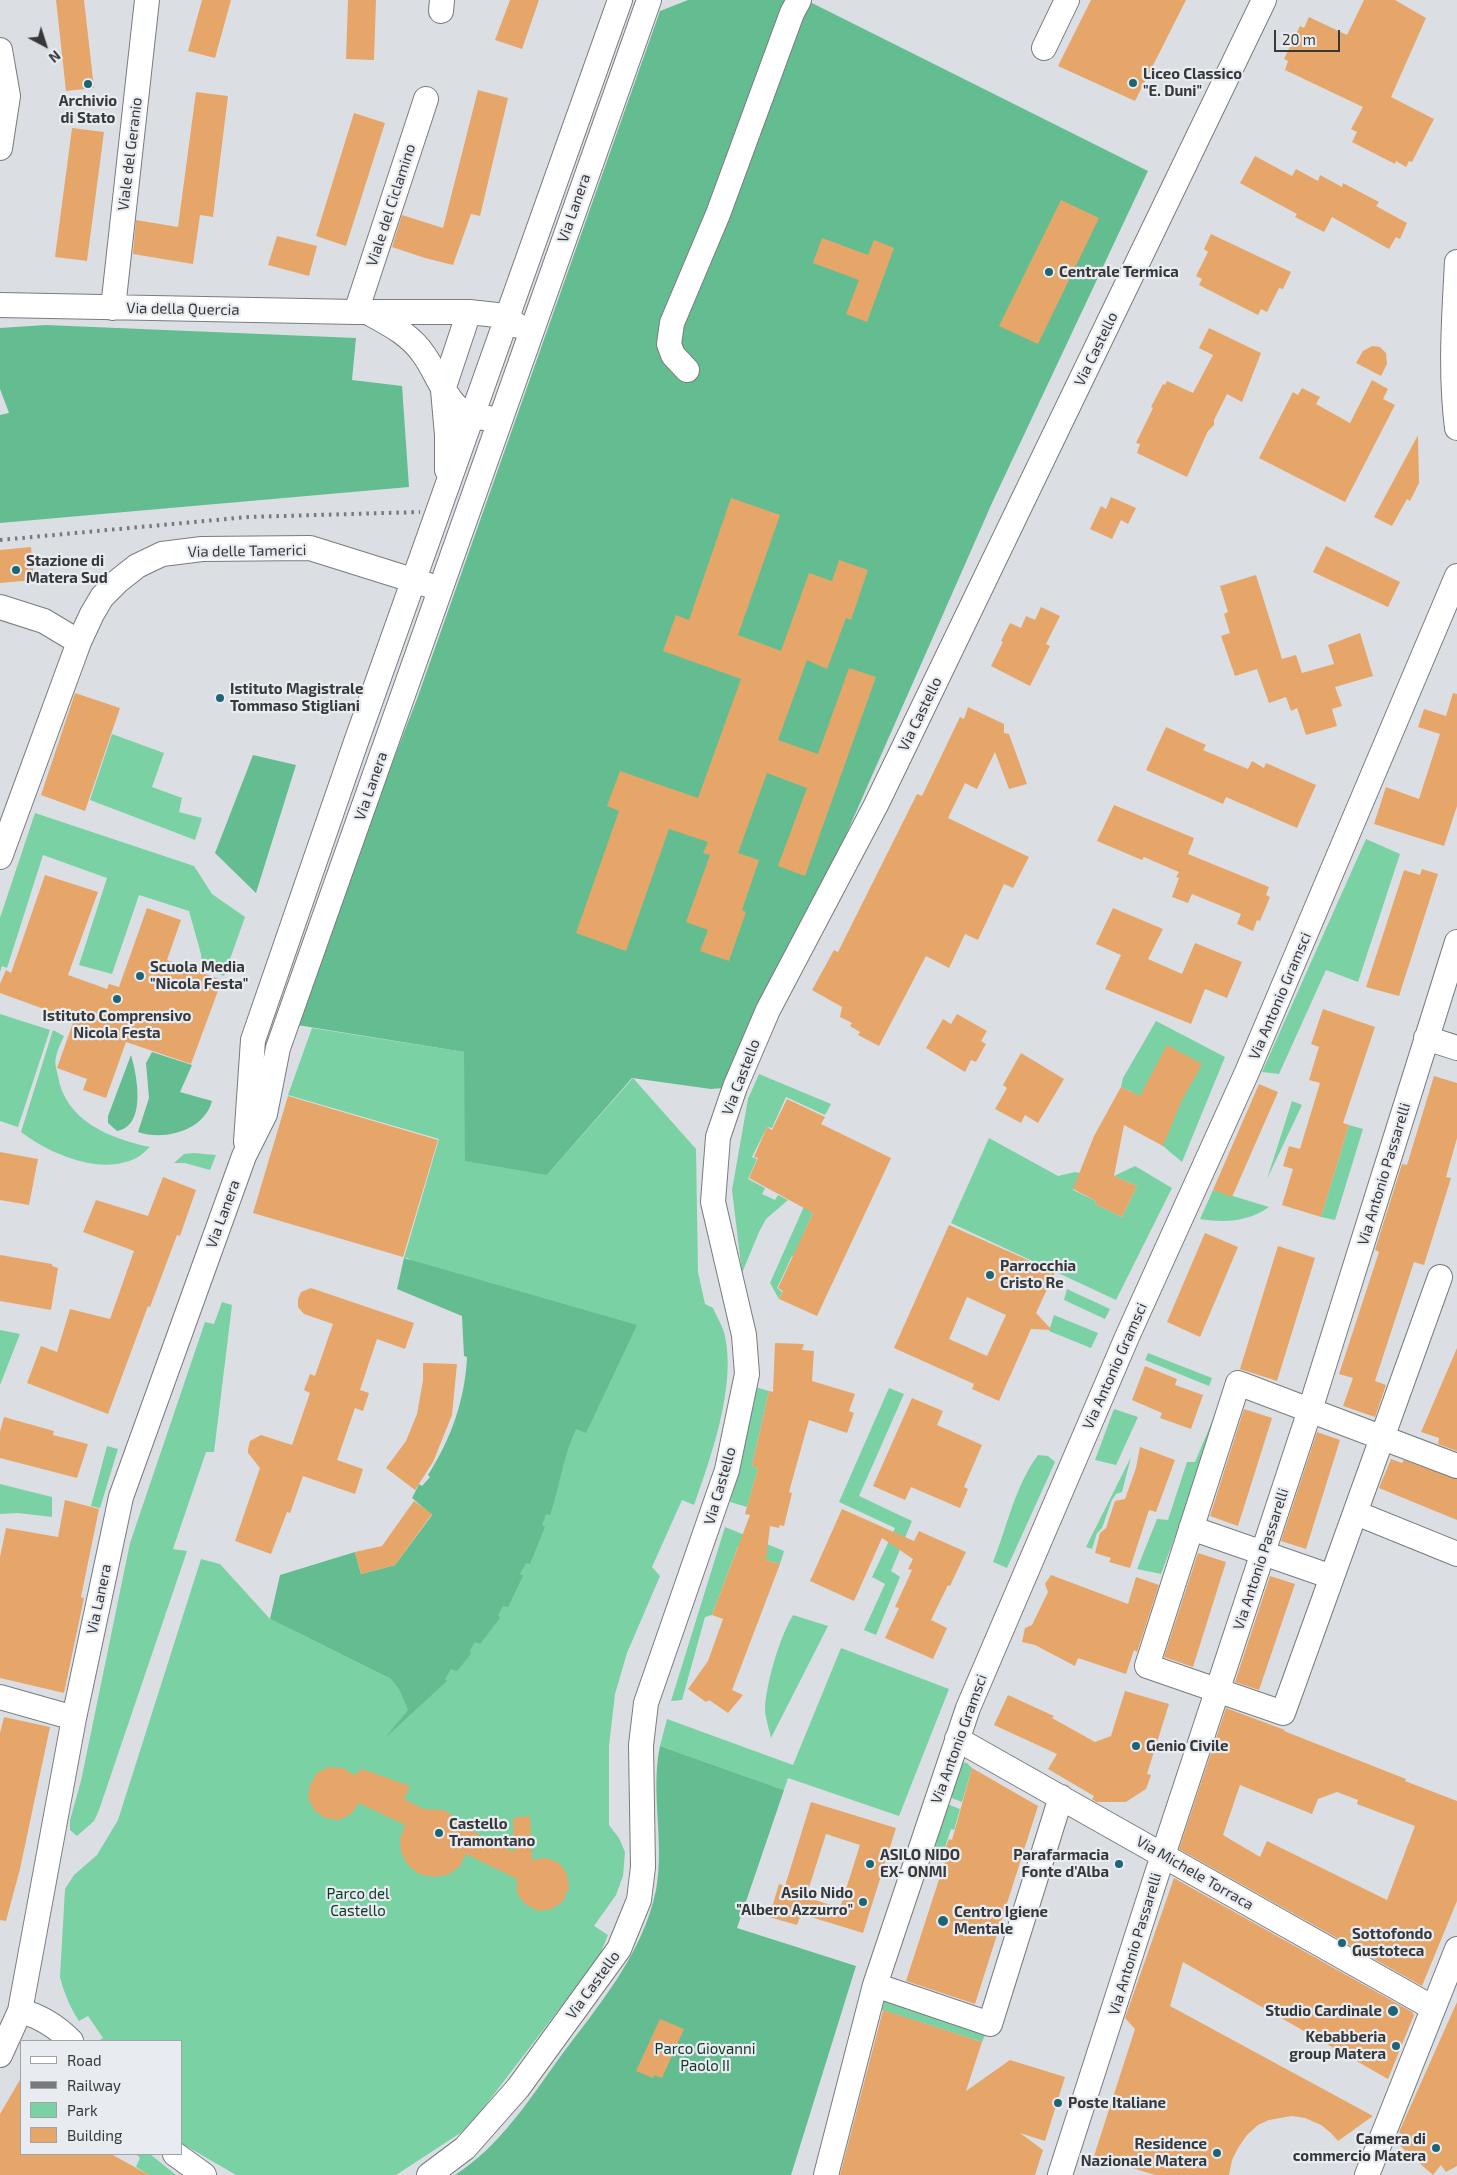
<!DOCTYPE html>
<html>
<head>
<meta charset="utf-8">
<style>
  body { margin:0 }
  #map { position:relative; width:1457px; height:2175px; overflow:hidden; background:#dbdfe3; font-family:"Exo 2",sans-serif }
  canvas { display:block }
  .legend { position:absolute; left:20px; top:2040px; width:162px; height:115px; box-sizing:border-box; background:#e8ecf0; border:1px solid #a1a4a7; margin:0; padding:6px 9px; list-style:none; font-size:15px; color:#37383a }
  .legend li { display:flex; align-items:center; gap:10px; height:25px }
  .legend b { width:25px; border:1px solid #a1a4a7 }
  .north { position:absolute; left:20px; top:20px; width:50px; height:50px; -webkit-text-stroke:4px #e8ecf0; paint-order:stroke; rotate:140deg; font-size:14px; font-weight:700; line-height:20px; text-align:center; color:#37383a }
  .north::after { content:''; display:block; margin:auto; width:18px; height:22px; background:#37383a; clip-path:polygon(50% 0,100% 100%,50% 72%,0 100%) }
  .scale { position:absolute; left:1274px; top:30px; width:66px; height:22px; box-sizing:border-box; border:2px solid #37383a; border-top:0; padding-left:6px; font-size:15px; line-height:18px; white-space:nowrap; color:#37383a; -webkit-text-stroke:4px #e8ecf0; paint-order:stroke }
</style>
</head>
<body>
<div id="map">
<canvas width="1457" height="2175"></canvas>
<ul class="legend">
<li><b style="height:6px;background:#fff"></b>Road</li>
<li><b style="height:6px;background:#77797b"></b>Railway</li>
<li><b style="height:14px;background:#7ad1a4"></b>Park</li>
<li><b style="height:14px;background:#e6a669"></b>Building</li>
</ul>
<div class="north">N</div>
<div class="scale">20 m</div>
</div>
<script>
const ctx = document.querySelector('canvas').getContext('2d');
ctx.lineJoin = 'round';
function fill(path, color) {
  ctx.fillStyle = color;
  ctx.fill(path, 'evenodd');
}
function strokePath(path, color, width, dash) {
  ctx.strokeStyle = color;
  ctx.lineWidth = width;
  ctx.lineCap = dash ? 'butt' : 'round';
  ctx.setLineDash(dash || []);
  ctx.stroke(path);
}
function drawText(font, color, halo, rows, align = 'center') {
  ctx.font = font + ' "Exo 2",sans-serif';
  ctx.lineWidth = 4.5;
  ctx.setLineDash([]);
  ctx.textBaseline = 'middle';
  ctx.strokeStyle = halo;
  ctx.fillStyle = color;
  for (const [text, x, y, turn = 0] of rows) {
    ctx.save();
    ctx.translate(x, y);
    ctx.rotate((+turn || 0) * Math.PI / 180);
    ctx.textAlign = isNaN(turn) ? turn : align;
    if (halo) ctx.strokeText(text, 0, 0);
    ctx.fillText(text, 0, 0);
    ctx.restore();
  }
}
fill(new Path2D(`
  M112,734l52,19 -12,34 30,11 -3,14 23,6 -7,22 -105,-40z
  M35,813l159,53 18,28 33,23 -21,59 -22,-9 -1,-13 -12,-43 -50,-16 -27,79 -33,-9 28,-87 -64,-23 -36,113 -5,-2 -2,6v-54z
  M1366,839l34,15 -42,128 -32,-12 -47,104 -17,-2z
  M0,1014l50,16 -32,97 -18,-6z
  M1156,1021l69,36 -43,105 -19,-16 -31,-54 -11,-5 2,-9z
  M312,1028l152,24 83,123 86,-97 63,71 2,123 7,32 8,4c4,9 10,19 12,28 11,51 -14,121 -31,169l-12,-5 -30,67 8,9 -33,77 -12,41 -6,52v79l10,13 6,14 -2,24 -7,19 -22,31 14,9 -9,22 -131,171 -72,47h-160l-55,-32v-102h-83l5,-3 -15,-22 -9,5c-9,-14 -15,-28 -19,-44l5,-88 9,-14 23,-20 21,-35 83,-261 19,5 50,55 121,60 162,-288 -145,-133h-4l35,-119 -151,-44z
  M53,1030l11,6c-3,7 -7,14 -8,21 -2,6 1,14 2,19 7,45 53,63 92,71 -4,3 -8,8 -12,10 -36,20 -88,-3 -117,-25z
  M759,1074l72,30 -6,11 -39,-18 -14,31 -5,-1 -15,30 5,2 -9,20 17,9 -3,6 13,6 3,-5 10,5 -22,19 -7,13 -17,41 -10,-83 16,-91z
  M1292,1101l10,4 -35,74z
  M1349,1125l14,4 -28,91 -14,-3z
  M837,1132l-17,65 -18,40 4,3 -8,18 -6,-2 -15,32 5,4 -3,7 -9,-16z
  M989,1138l69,38 17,-4 5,1 -7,17 23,11 -1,3 27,13 15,-31 -23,-10 21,-10 37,22 -56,112 -165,-77z
  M194,1153l22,2 -6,15 -25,-7h-11l10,-9z
  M1213,1190l56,17c-21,15 -45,16 -69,12z
  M1067,1289l43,20 -5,10 -41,-19z
  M222,1302l10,3 -18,147h-8l-33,97 14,2 -88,259 -5,11 -17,15 -7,-6v-10l11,-39 49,-238 75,-221 9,2z
  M1054,1315l44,18 -7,15 -42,-17z
  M0,1330l20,4 -20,51z
  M1148,1353l64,25 -3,8 -64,-26z
  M755,1387l14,4 -17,75 6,2 -11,39 -17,-5z
  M889,1388l15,6 -45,102 53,25 -21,50 9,6 -24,58 -12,-5 21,-46 -13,-7 23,-49 -56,-26z
  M1114,1409l24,8 -22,48 -21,-5z
  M1213,1419l5,3 -57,152 -24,-5 20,-50 11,1 19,-58h8z
  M107,1446l11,3 -18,59 -9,-2z
  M1038,1455l10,1 7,6 -48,106 -14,-6c14,-35 22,-76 45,-107z
  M1131,1457l-9,35 -6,2 -4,6 -10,28 -5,5 -5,16 -6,-2z
  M0,1484l52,13v20l-34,-4 -18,1z
  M725,1527l59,24 -4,13 -14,-4v-3l-28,-11 -26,69 -7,2 -23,83 -11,1z
  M793,1615l35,11 -57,112c-2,-9 -5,-18 -6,-27 0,-25 15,-75 28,-96z
  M841,1648l108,41 -50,127 -111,-38 -4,12 -124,-44 7,-27 126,46z
  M960,1762l7,1 5,5 -10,34 -13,-5z
  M947,1804l13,5 -6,21 -3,-1 -10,31 -8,-4z
  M884,2001l102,32 -4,9 -100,-32z
  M136,2154h14l26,21h-27l-13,-8 4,-9z`), '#7ad1a4');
fill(new Path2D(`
  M688,0h118l342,171 -156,332 -257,584 -24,2 -79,-11 -85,97 -82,-14 -1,-109 -173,-28 126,-325 243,-688z
  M46,325l310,13 -4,42 50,6 7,101 -409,36v-108l9,-2 -9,-24v-61z
  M253,755l43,10 -40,128 -41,-40z
  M152,1052l40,13 -12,27 32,9c-8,30 -48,40 -74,31l11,-34 -3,-35z
  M131,1055c6,20 16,71 -14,76l-9,-8v-7z
  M404,1258l233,67 -51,108 -10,-4c-13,27 -16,57 -26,86l-4,-1 -4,11 3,2 -15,37 -4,-1 -6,11 3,2 -15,31 -5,-1 -5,9 2,3 -20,26 -5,-2 -5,9 1,3 -14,17 -6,-2 -6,10 2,2 -62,57 23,-28 -9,-21 -8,-10 -121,-60 10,-44 75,-23 6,22 34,-9 37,-50 -20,-17 7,-14 3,2 8,-9 -2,-2c23,-36 37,-75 39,-118l-3,-1 -2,-40 -65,-27z
  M660,1746l124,44 -47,138 119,38 -65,209h-336c44,-28 75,-76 105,-118 38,-51 83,-103 96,-167 9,-48 -6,-97 4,-144z`), '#64bd90');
fill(new Path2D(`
  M56,0h28l10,88 -28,3z
  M202,0h29l-16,58 -27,-7z
  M348,0h28l-2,60 -28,-1z
  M510,0h29l-17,49 -27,-9z
  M1091,0h95l-51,101 -77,-35z
  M1364,0h31l31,18 -35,79 43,22 -22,43 -3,-1 -3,6 -10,-6 -1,3 -43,-22 5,-10 -6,-3 12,-22 -78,-37 3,-9 -4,-2 16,-33 4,2 5,-11 38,18z
  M478,90l30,8 -28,118 -9,-2 -18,51 -28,-7 -33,-11 10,-32 41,13z
  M196,92l32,4 -15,121 -13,-2 -7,49 -60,-10 3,-34 42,7z
  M354,113l31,10 -39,123 -30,-10z
  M72,128l32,4 -17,129 -32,-4z
  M1255,156l37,20 4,-7 22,12 2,-6 22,12 1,-4 36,19 -3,4 31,17 -7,16 -4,-2 -7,12 -57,-32 -8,15 -29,-15 2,-3 -57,-31z
  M1061,200l38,18 -61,126 -39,-18z
  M1211,234l80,38 -8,17 -4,-1 -12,24 -6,-3 -3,6 -59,-30 3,-6 -6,-3 12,-24 -4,-3z
  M277,236l40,10 -8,30 -41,-11z
  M822,238l46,17 6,-15 20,8 -27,74 -21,-8 13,-34 -46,-17z
  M1209,328l52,25 -19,49 -15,-8 -13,26v5l-6,6 -21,46 -50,-24 3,-9 -4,-1 17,-35 -2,-1 12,-23 2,1 2,-4 26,12 20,-38 -14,-7z
  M1372,346l8,1 6,6 1,11 -6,12 -25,-13 7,-12z
  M1372,380l16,9 -5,10 12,6 -50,97 -86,-44 34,-66 5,3 4,-7 18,9 -4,7 34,19z
  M1418,435l1,48 -9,18 -3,-2 -15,27 -18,-9z
  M1111,497l25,11 -8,16 -7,-4 -9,19 -22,-10 11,-23 5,3z
  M731,498l49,17 -42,120 43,16 28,-78 23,8 7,-21 29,10 -17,50 -5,-2 -19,51 -20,-9 -29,80 40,14 31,-86 27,9 -71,199 -27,-10 29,-78 -40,-15 -29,80 21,7 -17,50 4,2 -17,49 -29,-10 8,-21 -22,-8 24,-67 -7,-2 5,-11 -39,-13 -43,122 -50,-18 43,-122 -12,-5 13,-35 78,27 43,-119 -78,-28 13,-36 13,5z
  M1326,546l74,36 -12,25 -75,-35z
  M31,547l3,33 -34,3v-33z
  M1256,575l26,84 14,-4 6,18 32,-9 -6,-19 32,-12 13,43 -38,11 7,19 -10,3 5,17 -31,9 -9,-27 -6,3 -5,-14 -17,6 -12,-34 -22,7 -14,-40 9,-3 -6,-19 4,-2 -8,-26z
  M1041,607l19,9 -14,28 4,2 -20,40 -39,-20 12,-24 -2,-1 9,-18 11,5 5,-12 9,4z
  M75,693l45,15 -35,103 -44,-16z
  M1453,693l4,1v112l-13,40 -70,-22 12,-37 33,12 21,-65 -22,-7 6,-18 22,7z
  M968,707l36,17v9l5,1 18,50 -18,5 -14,-37 -18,37 -12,-6 -17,35 81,39 -16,31 -9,-4 -26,56 -13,-6 -16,34 -23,-12 -47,90 -21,-11 2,-3 -10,-6 2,-3 -12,-6 2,-10 -30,-17 22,-40 4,2 79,-158 5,2 38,-79 4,2z
  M1166,727l40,18 -3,5 45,19 4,-8 12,7 2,-5 50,22 -19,43 -71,-31 -3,7 -77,-34z
  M1114,805l80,33 -6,16 81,33 -3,8 4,2 -10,24 -3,-1 -4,11 -16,-7 4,-10 -49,-20 -4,9 -16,-6 7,-19 -3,-1 3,-5 -35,-15 -2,3 -45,-19z
  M1422,869l16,5 -39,122 -33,-9 38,-117 16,5z
  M45,875l53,17 -30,83 39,14 2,-5 10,3 28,-79 34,12 -14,40 55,20 -31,84 -65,-22 -20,56 -23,-8 4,-11 -30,-11 17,-48 -74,-27v-9l6,-14 5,3z
  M1113,908l50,21 -15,30 34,15 13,-31 47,19 -15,36 -22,-9 -14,35 -86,-35 16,-34 -25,-11z
  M1323,1009l52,18 -32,96 6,2 -28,92 -39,-12 11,-36 -10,-3 6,-20 11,3 20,-66 -11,-3 10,-33 -8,-3z
  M957,1014l30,17 -6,10 5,3 -10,18 -5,-2 -6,12 -39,-24 17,-29 8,5z
  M1167,1045l35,19 -21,38 -18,44 -39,-21 -10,51 23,10 -15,31 -27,-13 1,-3 -23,-12 21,-53 27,-49 19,9z
  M1021,1053l43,26 -26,44 -13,-8 -4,8 -26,-14 12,-21 -4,-3z
  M1434,1076l23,7v55l-11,39 5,1 -27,87 -10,-3 -39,119 11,4 -11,32 -32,-11 10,-28 -14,-4 40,-122 -4,-2 27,-86 5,1z
  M1259,1084l19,8 -46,105 -19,-7z
  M288,1096l150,44 -35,117 -150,-44z
  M787,1099l38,18 -4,7 70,34 -74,158 -38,-17 4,-8 -5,-3 35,-75 -64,-35 9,-20 -4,-1 13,-30 5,3z
  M0,1152l38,7 -9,46 -29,-5z
  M163,1177l33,13 -16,46 -3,-1 -27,72 -2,-1 -40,108 -81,-31 14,-37 16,6 13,-43 40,10 24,-68 -51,-19 13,-32 52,16z
  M949,1225l106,47 -19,41 16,17 -21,-1 -32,72 -27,-12 2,-5 -80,-36zM967,1297l39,18 -19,41 -38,-17z
  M1205,1233l33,14 -38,90 -33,-15z
  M1278,1246l37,12 -38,123 -37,-12z
  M0,1255l52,9v2l6,2 -7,42 -51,-9z
  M311,1288l103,35 -9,26 -28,-10 -17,51 9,3 -6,18 -8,-3 -18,52 26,9 -8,25 -52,-18 -13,37 -3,-1 -16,42 -36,-13 25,-73 -12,-15v-4l2,-8 11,-6 31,10 18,-52 -6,-3 6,-16 5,2 18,-52 -29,-10 -6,-7v-8l3,-7z
  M775,1343l29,1 -2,6 12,1 -2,30 43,13 -6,17 5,2 -7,20 -38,-13 -20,72 3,1 -8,33 -4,-1 -1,3 -9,-2 -4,34 14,4 -48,126 11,5 -15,18 -19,-13 -3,2 -18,-13 20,-28 15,-42 -11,-4 38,-100 -5,-1 13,-46 -6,-2 17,-75 4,1z
  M1457,1348v103l-19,-7 1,-6 -18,-6z
  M423,1363l34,1 -5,51 -19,47 -18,28 -29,-22 20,-27 11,-27 6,-34z
  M1145,1366l32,13 -2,6 28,10 -12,34 -31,-11 2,-5 -30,-13z
  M912,1398l31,13 -6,14 45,20 -18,42 4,2 -8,19 -49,-21 -6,13 -32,-14z
  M1244,1409l28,9 -34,108 -28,-10z
  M4,1417l50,14 -1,4 35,9 -11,34 -77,-20v-26z
  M1317,1432l23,8 -34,109 -25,-8z
  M1140,1447l35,13 -19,52 -7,-2 -19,58 -21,-6 2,-4 -16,-5 5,-20 6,-5 9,-27 10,-2 11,-31z
  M1391,1459l11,4 2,-3 53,19v41l-78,-32z
  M65,1500l34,9 -18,88 3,1 -20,95 -64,-15v-121l6,-29 52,9z
  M414,1501l18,13 -37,51 -34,9 -6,-22 27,-6z
  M842,1509l72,32 5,-10 47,21 -16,34 -2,-1 -17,35 16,8 -14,31 -48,-21 14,-30 -4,-1 17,-37 -4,-1 5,-10 -31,-21 -28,63 -44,-20z
  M1198,1553l28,9 -33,105 -29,-10z
  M1051,1575l77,29 8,-27 23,8 -22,67 -3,-2 -8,24 -48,-16 -3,8 -40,-21 -13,-3 3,-14 7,-3 16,-33 -3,-8z
  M1270,1576l25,8 -36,106 -24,-8z
  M1125,1691l44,13 -22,70 4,1 -5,14 -20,13h-30l-4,-3 2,-3 -46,-27 9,-15 -63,-29 14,-30 46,21 -2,2 43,24 16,-6z
  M1226,1708l59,22 -1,1 122,48 -1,2 52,20v100l-35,85 -243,-137zM1240,1785l72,29 6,-15 19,-7 21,8 -1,4 58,22 -28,74 -120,-59 -7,16 -37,-22z
  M4,1717l46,10 -30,142 -14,52 -6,-1v-187z
  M329,1767l14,1 11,7 8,-6 48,17 -6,13 20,10 20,1 16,10 6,8 48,24 -1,-34 17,-2 2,44 14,-2 13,5 8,11 2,14 -6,13 -11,8 -14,2 -13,-7 -8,-11v-14l-51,-25 -7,13 -12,8 -14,2 -14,-3 -11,-9 -7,-13 -1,-13 5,-14 -46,-22 -8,11 -12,6 -14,-2 -11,-8 -6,-12 2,-13 7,-12z
  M972,1768l66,38 -63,198 -69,-23 39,-120 -4,-1 8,-21 3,1z
  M811,1802l85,26 -33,105 -62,-19 -4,11 -28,-8 10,-33 6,2zM826,1834l34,11 -20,63 -34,-11z
  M1174,1878l238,134 2,3 -26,64 -205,-117 -13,44 203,110 -35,25 -7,-8 -10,-8 -16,-7 -13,-2 -23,4 -11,5 -11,10 -9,13 -6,12 -3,15h-74l-61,-19 41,-127 -10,-11z
  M1457,2002v164l-11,6 -5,-7 -8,10 -33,-29 6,-7 -7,-7z
  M883,2010l99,32 -16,49 44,-31 55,17 -20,64 -25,-8 23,17 -8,25h-195z
  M660,2019l24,10 -22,49 -8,-3 -1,3 -17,-7z
  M21,2078v76h90l38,21h-149v-61z`), '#e6a669');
const minor = new Path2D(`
  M441,11l1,-11
  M1044,48l23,-48
  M0,50l8,46 -8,52
  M1457,262c-3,55 -7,111 0,166
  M0,305l356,7h113l37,4 12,10
  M113,308l34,-308
  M356,312l70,-213
  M369,313c20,11 42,22 55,42 18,25 25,65 65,63
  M687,370l-14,-15 -4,-11 3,-21 46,-109 74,-201 7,-13
  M447,470v-35l-4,-45 26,-78
  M0,607l44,14 35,21
  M0,857l79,-215 13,-28 10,-17 16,-16 19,-15 25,-12 40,-5 108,-1 118,37
  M1426,1038l31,10
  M246,1142l7,-102 103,-298 264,-742
  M1440,1277l-157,436 -136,-47 91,-283c73,27 146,55 219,83
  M1356,1513l101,41
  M1191,1528l141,49
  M0,1697l74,21
  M957,1739l476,269
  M875,1985l115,39 71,-227
  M20,2011c21,5 36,15 51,30
  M0,2055l20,-44 54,-293 47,-221 123,-341 21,-42 13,-66 371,-1048
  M175,2154l29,21
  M429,2175l36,-27 53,-60 101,-139 20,-49 4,-33 -2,-122 5,-42 81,-233 20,-96 -3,-39 -31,-133 5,-65 17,-50 33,-77 108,-205 388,-805
  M826,2175l49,-190 93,-277 159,-371 120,-265 210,-496
  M1060,2175l103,-320 147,-445 147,-468
  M1367,2175l90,-226`);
strokePath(minor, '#787b7f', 26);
strokePath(minor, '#fff', 24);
strokePath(new Path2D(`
  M0,540l248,-23 172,-5`), '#77797b', 4, [2.5, 5]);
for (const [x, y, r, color] of [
  [1133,83,5,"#1d6474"],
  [88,84,5,"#1d6474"],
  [1049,272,5,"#1d6474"],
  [16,570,5,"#1d6474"],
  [220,698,5,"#1d6474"],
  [140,976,5,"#1d6474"],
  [117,999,5,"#1d6474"],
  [990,1275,5,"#1d6474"],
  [1136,1746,5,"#1d6474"],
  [439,1833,5,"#1d6474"],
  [870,1864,5,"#1d6474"],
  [1119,1864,5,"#1d6474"],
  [863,1902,5,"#1d6474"],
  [943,1921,6,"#1d6474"],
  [1342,1943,5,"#1d6474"],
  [1393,2011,6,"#1d6474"],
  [1396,2046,5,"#1d6474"],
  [1058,2103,5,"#1d6474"],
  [1436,2148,5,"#1d6474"],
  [1217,2153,5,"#1d6474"]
]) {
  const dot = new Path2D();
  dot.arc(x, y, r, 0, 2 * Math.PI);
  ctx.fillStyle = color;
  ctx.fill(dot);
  strokePath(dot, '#e8ecf0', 2);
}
drawText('bold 15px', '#37383a', '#e8ecf0', [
  ["Liceo Classico",1143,74],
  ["\"E. Duni\"",1143,91],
  ["Archivio",88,101,"center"],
  ["di Stato",88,118,"center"],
  ["Centrale Termica",1059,272],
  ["Stazione di",26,561],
  ["Matera Sud",26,578],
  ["Istituto Magistrale",230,689],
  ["Tommaso Stigliani",230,706],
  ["Scuola Media",150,967],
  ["\"Nicola Festa\"",150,984],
  ["Istituto Comprensivo",117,1016,"center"],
  ["Nicola Festa",117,1033,"center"],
  ["Parrocchia",1000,1266],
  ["Cristo Re",1000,1283],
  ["Genio Civile",1146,1746],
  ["Castello",449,1824],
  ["Tramontano",449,1841],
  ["ASILO NIDO",880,1855],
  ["EX- ONMI",880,1872],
  ["Parafarmacia",1109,1855,"right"],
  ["Fonte d'Alba",1109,1872,"right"],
  ["Asilo Nido",853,1893,"right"],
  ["\"Albero Azzurro\"",853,1910,"right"],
  ["Centro Igiene",954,1912],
  ["Mentale",954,1929],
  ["Sottofondo",1352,1934],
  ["Gustoteca",1352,1951],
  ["Studio Cardinale",1382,2011,"right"],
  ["Kebabberia",1386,2037,"right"],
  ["group Matera",1386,2054,"right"],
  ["Poste Italiane",1068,2103],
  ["Camera di",1426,2139,"right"],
  ["commercio Matera",1426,2156,"right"],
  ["Residence",1207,2144,"right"],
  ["Nazionale Matera",1207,2161,"right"]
], 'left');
drawText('15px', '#37383a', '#e8ecf0', [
  ["Viale del Geranio",130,154,-83],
  ["Viale del Ciclamino",391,205,-72],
  ["Via Lanera",574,208,-71],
  ["Via della Quercia",183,309,1],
  ["Via Castello",1096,349,-64],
  ["Via delle Tamerici",247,551,-1],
  ["Via Castello",920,714,-64],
  ["Via Lanera",371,786,-71],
  ["Via Antonio Gramsci",1280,996,-67],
  ["Via Castello",741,1077,-69],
  ["Via Antonio Passarelli",1384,1174,-73],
  ["Via Lanera",223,1214,-70],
  ["Via Antonio Gramsci",1115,1366,-66],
  ["Via Castello",720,1486,-74],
  ["Via Antonio Passarelli",1261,1559,-72],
  ["Via Lanera",99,1599,-78],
  ["Via Antonio Gramsci",959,1739,-70],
  ["Via Michele Torraca",1195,1873,30],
  ["Via Antonio Passarelli",1135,1944,-73],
  ["Via Castello",593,1985,-54]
]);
drawText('15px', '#0f3724', '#e8ecf0', [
  ["Parco del",358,1894],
  ["Castello",358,1911],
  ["Parco Giovanni",705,2049],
  ["Paolo II",705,2066]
]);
</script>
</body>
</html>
